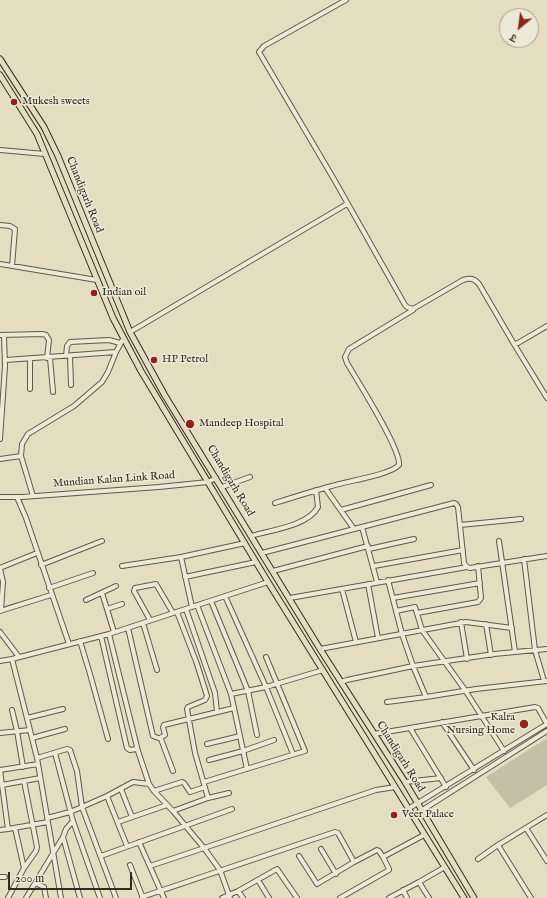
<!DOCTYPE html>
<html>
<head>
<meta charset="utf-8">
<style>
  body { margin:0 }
  #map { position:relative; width:547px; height:898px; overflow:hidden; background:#e4ddc2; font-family:"IM FELL English","Noto Serif Devanagari",serif }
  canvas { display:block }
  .north { position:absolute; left:499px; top:8px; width:40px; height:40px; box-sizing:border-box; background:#ede9d7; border:1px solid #a39d8f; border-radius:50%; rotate:209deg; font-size:11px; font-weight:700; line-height:16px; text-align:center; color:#352a23 }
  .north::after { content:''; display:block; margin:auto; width:14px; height:18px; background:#8f2418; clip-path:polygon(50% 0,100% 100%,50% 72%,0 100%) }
  .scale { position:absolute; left:8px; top:872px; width:124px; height:18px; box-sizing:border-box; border:2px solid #352a23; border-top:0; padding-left:5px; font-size:12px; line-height:14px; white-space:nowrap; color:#352a23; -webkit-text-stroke:3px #ede9d7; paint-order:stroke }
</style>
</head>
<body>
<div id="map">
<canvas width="547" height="898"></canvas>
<div class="north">उ</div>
<div class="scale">200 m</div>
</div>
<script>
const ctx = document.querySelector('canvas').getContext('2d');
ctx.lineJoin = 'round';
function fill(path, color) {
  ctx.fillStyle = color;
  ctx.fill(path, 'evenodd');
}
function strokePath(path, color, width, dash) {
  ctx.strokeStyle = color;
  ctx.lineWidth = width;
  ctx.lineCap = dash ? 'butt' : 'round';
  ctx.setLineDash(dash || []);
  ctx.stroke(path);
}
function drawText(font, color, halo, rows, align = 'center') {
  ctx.font = font + ' "IM FELL English",serif';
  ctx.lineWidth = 3;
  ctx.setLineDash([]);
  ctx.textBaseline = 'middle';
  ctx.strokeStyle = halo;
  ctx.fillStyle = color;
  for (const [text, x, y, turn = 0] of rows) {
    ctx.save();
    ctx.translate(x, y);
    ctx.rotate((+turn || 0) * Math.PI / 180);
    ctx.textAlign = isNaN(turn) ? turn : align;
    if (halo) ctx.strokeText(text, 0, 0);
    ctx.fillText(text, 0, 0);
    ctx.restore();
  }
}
fill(new Path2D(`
  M547,738v47l-37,23 -24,-31z`), '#c6bfa7');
const minor = new Path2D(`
  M346,0l-82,46 -5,6 76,129 70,124 2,2 6,2 50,-29c7,-2 11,-2 16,4l35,60 4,-1 29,-17
  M0,150l45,4
  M0,225l10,1 5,3 -3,37
  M0,264l97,16
  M130,332l217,-128
  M0,335l42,-1 4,1 3,5 -2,18
  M514,344l33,54
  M66,356l1,-10 3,-4 39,-2 11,3
  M70,356l1,29
  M50,358l3,34
  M30,359v30
  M6,360l110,-8
  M0,439l5,-73 -1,-30
  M21,456l1,-12 6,-10 46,-28 28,-24 6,-10 8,-20 7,-13
  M0,459l21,-3 12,40
  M222,487l28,-10
  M325,488l29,41
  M0,497h22l137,-10 49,-5 8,-4
  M17,497l9,21 43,126
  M275,503c19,-6 38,-12 57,-17 15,-5 58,-11 67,-21 2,-16 -42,-85 -52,-102l-2,-6 4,-8 64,-39
  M341,510l90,-25
  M460,525l61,-6
  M362,527l15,55
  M251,536c20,-6 57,-10 67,-29l-2,-17
  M499,541l16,111
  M369,549l45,-10
  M262,553l192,-50 2,1 2,3 6,56 3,4 3,1 77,-12
  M181,557l11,50
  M524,559l11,91 9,31
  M41,565l61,-24
  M122,566l59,-9 64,-14
  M374,566l89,-16
  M0,568l37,-15
  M0,569l3,13 -2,28
  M273,571l95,-25
  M185,577l71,-15
  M388,580l14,54 11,32 13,31
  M368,584l10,54
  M49,588l44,-15
  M342,589l14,53
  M102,593l12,39
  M225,596l41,91 27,67
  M290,598l177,-31
  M393,598l87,-15
  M86,600l30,-14
  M211,601l37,90 9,44
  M197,605l34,89 16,75
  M107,609l15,-5
  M186,609l29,84 2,19
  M0,611l51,-16
  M396,611l19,-4 7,23 43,60 39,61
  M417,613l61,-11 3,-4 -3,-32
  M150,620l-16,-29 1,-3 21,-4 17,29
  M461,622l6,37
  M143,623l14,47
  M486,624l5,31
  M128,628l25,108 8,3 12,32
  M0,632l19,25
  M109,634l29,117 11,33 5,7 19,20 31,37 172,-58 19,-3
  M101,636l26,112 3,2 7,-1
  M80,641l10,33 18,65
  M320,649l146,-27 46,6
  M12,659l25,99 24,140
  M0,661l12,-2 97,-25 159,-52
  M341,682l6,-2 66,-14 81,-12 53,-5
  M231,694l35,-7 57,-17
  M387,702l39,-5 50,-8 71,-8
  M12,710l5,21 6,36
  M27,718l36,-9
  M442,722l32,48
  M410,728l36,59
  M0,733l30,-3
  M374,734l161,-27 3,1 9,16
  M32,738l33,-9
  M160,738l5,-3 -2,-8 1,-2 70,-17
  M207,744l33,-8
  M55,753l18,68
  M37,758l30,-9 3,1 7,21 5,36 25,-11 26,-14 16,2
  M209,760l34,-9 31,-11
  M0,770l8,59 40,-7
  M0,770l38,-6
  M204,782l101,-31 -39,-94
  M405,782l36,-4
  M2,785l38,-7
  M121,789l11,28
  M154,791l28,-9 2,1 6,9 15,-5
  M107,796l20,50
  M208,798l21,-5
  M408,809l139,-85
  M173,811l35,-13 -13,-45 -8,-44 1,-2 17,-7 2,-4 -10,-32 -20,-52
  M413,816l134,-85
  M47,818l23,-6 12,-5 34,91
  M118,822l49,-17
  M526,828l21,33
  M0,830l8,-1
  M63,837l3,-8 7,-8 27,77
  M139,842l25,56
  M498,845l49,-30
  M321,849l15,25
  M101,856l131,-47
  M299,856l18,28 37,-22
  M478,859l20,-14 33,53
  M130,865l13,33
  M150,866l54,-18 16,22 10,28
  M24,868l12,-17 1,-4 -13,-66
  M0,877h5
  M258,880l11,18
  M419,882l10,16
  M35,883l9,4 2,11
  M403,890l4,8
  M142,897l193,-65 3,1 16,29 23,-12 2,1 4,6
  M8,898l16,-30 -9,-40
  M26,898l37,-61 17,61
  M222,898l16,-7
  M243,898l-5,-7 39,-22 20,29
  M340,898l49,-28v-1l-6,-12 41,-22
  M389,898l30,-16 26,-15`);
const major = new Path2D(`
  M0,59l44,68 14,29 72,176 34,62 156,255 85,133 69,116
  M0,75l37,59 76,184 28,53 127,211 196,316`);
strokePath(minor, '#61574b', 6);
strokePath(major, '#352a23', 7);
strokePath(minor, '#ede9d7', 4);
strokePath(major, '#e4ddc2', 5);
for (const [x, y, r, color] of [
  [14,102,4,"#8f2418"],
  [94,293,4,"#8f2418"],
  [154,360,4,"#8f2418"],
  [190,424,5,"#8f2418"],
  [524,724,5,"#8f2418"],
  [394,815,4,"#8f2418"]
]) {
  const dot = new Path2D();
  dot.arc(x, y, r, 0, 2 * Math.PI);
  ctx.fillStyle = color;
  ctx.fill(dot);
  strokePath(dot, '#ede9d7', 1.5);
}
drawText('11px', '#352a23', '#ede9d7', [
  ["Mukesh sweets",22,102],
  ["Indian oil",102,293],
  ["HP Petrol",162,360],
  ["Mandeep Hospital",199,424],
  ["Kalra",515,718,"right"],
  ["Nursing Home",515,731,"right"],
  ["Veer Palace",402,815]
], 'left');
drawText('11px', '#352a23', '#ede9d7', [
  ["Chandigarh Road",84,195,68],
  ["Mundian Kalan Link Road",114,480,-4],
  ["Chandigarh Road",230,481,59],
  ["Chandigarh Road",400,757,58]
]);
</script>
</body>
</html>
